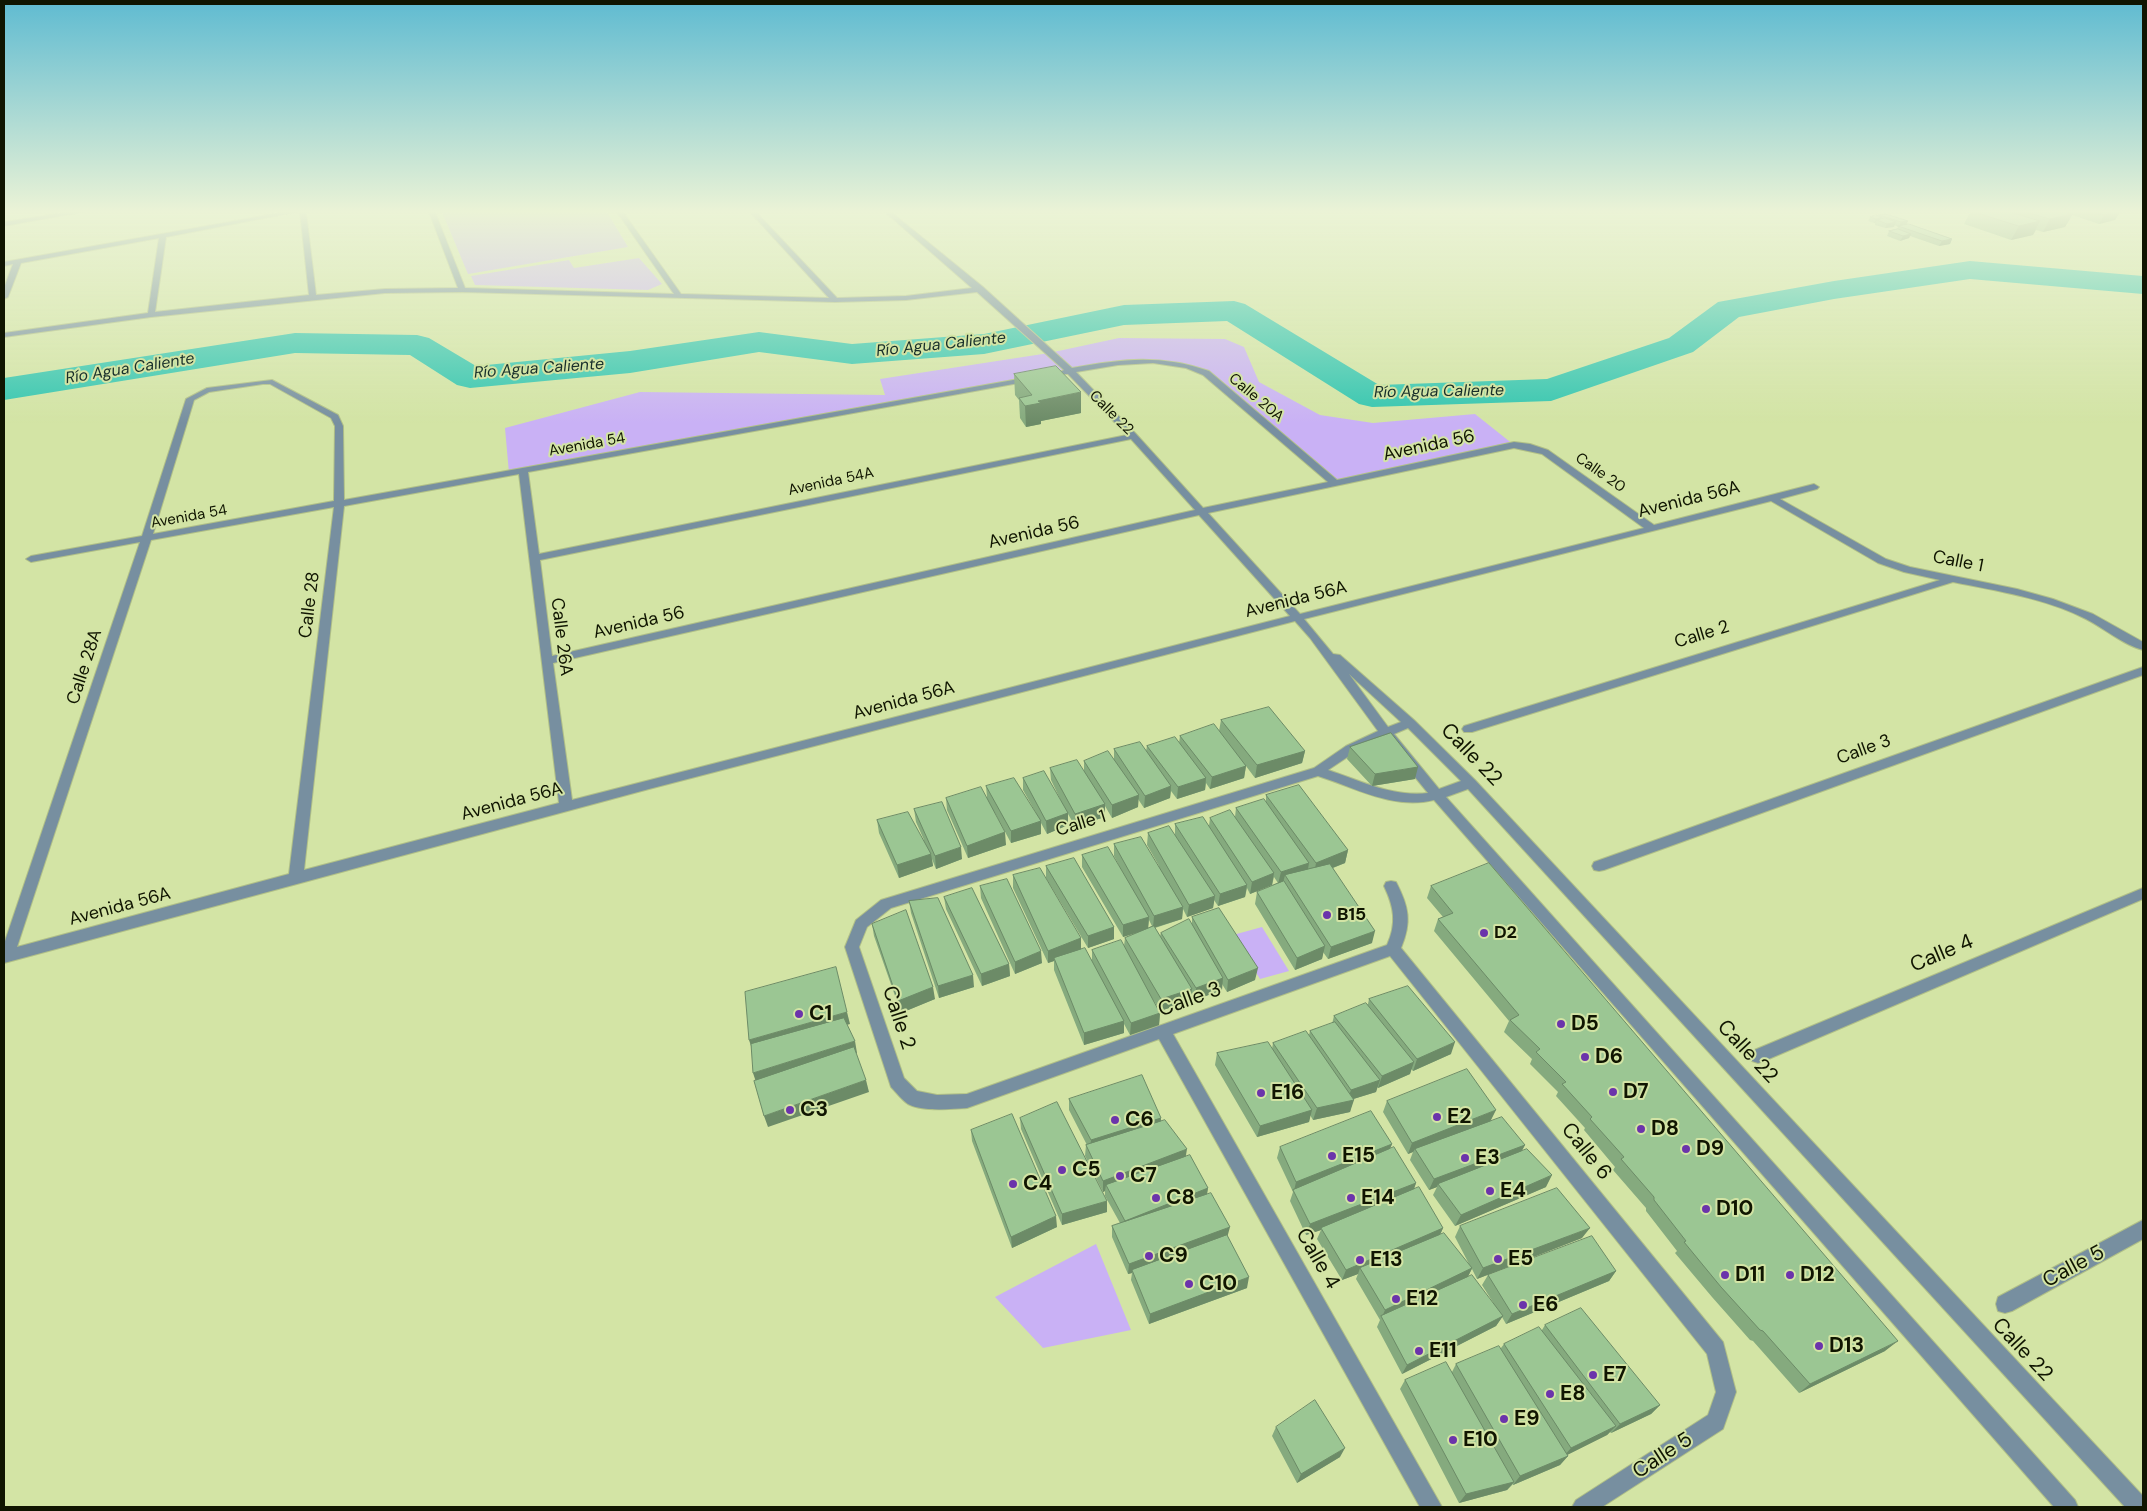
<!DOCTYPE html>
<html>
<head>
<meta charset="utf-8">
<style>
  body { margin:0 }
  #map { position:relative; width:2147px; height:1511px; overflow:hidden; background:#d3e4a5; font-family:"DM Sans",sans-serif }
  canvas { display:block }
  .frame { position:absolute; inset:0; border:5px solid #101501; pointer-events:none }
</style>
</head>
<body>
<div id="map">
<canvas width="2147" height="1511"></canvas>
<div class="frame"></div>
</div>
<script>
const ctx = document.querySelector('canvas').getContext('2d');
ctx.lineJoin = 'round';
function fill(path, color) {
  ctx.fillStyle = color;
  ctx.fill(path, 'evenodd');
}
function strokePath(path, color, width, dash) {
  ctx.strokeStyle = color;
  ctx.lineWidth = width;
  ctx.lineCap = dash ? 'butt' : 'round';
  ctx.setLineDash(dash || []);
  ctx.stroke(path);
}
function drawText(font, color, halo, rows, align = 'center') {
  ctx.font = font + ' "DM Sans",sans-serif';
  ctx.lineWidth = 4;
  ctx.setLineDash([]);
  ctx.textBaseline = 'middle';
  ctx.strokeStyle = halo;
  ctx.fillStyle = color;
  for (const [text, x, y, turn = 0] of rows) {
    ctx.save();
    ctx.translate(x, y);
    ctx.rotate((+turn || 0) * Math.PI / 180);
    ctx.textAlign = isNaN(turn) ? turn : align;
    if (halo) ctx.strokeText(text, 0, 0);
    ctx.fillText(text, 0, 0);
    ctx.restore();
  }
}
fill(new Path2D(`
  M442,212h165l21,35 -160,27z
  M639,258l23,26 -14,6 -173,-5 -4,-9 98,-16 5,8z
  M1119,338l106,1 19,8 15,35 61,33 53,8 102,-9 39,31 -180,37 -128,-109 -43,-12 -15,-1 -78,11 -561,102 -4,-45 135,-36 245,3 -5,-16 169,-26z
  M1262,927l27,44 -29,8 -27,-44z
  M1096,1244l35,86 -88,18 -48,-51z`), '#c9b1f5');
fill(new Path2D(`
  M1970,261l173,15v18l-173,-15 -136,20 -95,18 -46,35 -142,49 -179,6 -13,-3 -132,-83 -103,4 -140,29 -132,10 -93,-12 -129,21 -160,15 -13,-3 -47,-30 -115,-2 -291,47v-22l291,-45 122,2 12,3 47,28 154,-15 129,-19 93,12 132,-10 140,-29 110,-4 11,3 134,81 168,-6 122,-41 49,-36 116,-21z`), '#32c5af');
const street = new Path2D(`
  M70,212h12l-78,14v-4z
  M285,212h11l-130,25 -11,75 154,-17 -9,-83h6l10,83 69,-6 73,-1 -29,-76h6l30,76 209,6 -57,-82h6l58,82 148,4 -79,-86h6l81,86 69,-2 66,-8 -87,-76h6l92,75 89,81c50,-9 88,-14 137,3l128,109 177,-38 16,2 18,6 106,75 160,-41 5,3 -2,2 -37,10 106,60 24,8 107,22 36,10 40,15 50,28v8c-20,-5 -39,-22 -57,-31 -41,-21 -89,-28 -133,-37l-481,150h-8l-2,-3 2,-3 476,-146 -36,-8 -26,-9 -107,-62 -467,118 29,35 7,1 74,65 61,60 668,716v11h-18l-657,-718 -22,8 629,703 3,7h-24l-620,-707c-41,10 -78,-12 -116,-24l-427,132 -24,19 -8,20 45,131 13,13 20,4 30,-1 420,-149c10,-22 7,-38 -3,-59l2,-4 5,-1 5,1c13,25 16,40 5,66l322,394 13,50 -13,37 -121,78h-30l4,-7 132,-85 8,-23 -9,-38 -317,-398 -217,78 269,473h-22l-261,-468 -192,69c-16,1 -44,4 -59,-4 -6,-4 -12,-12 -17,-17l-46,-140 11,-27 25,-20 433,-132 32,-22 32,-15 -68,-93 -15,-17 -646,168 -645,174v-19l136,-402 -109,20 -5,-3 5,-3 111,-20 44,-137 21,-11 65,-8 66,35 5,11 1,74 686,-123 4,2 -4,2 -502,91 11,82 588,-119 -59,-61h-7l-1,-2 4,-2 -87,-78 -71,8 -71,2 -373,-10 -77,1 -234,24 -147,20v-4l144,-20 11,-75 -138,25 -13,34 -4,2v-11l9,-24 -9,2v-4zM1153,363l33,5 17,7 125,107 -125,26 -67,-74 -60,-62 42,-7zM263,384h7l61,34 4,8 -1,75 -181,33 41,-134 15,-8zM1131,439l64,71 -643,146 -12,-96zM1514,448l28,6 102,74 -344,86 -92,-101zM519,474l40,329 -255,67 40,-364zM334,507l-45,367 -272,73 134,-407zM1199,515l91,101 -718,184 -19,-137zM1349,674l52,48 -13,5zM1408,728l53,53 -22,8 -45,-55zM1384,739l44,54c-36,4 -67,-12 -100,-23l27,-18z
  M2143,667v8l-539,195 -5,1 -5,-1 -2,-4 2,-4z
  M2143,888v11l-379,162 -6,2 -6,-2 -2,-5 2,-5z
  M2143,1220v19l-131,72 -7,2 -7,-2 -2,-7 2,-7z`);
strokePath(street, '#b0bf87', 2);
fill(street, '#778fa0');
fill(new Path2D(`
  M1970,212h150l-5,8 -16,4 -27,-9 -7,12 -22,5 -7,-2 -3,5 -22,5 -47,-16z
  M1879,215l29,6 -2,3 46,15 -2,5 -11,2 -29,-10 -1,2 -9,3 -13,-5 2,-5 8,-2 1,-2 -4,-2v2l-9,1 -10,-3v-2h-1l-6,-2 2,-4 9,-1z
  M1014,374l67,39 -40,8v3l-15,3 -6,-9 -1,-18 -4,-5z
  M1221,720l84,31 -3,12 -47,15 -9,-12 -2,12 -34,11 -4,-6 -1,7 -28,9 -6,-8 -1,7 -26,10 -6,-9v8l-26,11 -7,-12v11l-30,9 -7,-12v11l-21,9 -6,-11v11l-30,9 -16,-30 11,32 -38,13 -21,-48 -1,-12 41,-1 -1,-11 50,27 -13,-23v-12l38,23 -10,-21 -1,-12 34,3v-10l30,-2v-10l32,2 1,-5 32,-3 1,-7 39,-5z
  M1350,747l65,32 -43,7 -25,-27z
  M1266,795l82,55 -3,13 -12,5 39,75 -44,16 -5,-7 -1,7 -27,11 -40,-66 2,-12 21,-9 -4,-6 -2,8 -22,9 -3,-6 -2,9 -27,9 -4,-6 -1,8 -26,9 -4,-8 -1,10 -27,9 5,8 1,-3 31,-9v-7l63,63 -28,12 -5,-8v6l-27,10 -4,-6 -1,7 -30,10 -8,-13 8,15 -1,12 -29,10 -6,-11v9l-40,12 -30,-75v-9l-6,2 -35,-75v-13l68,63v11l11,11v-10l32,-4 1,-8 11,-5 -13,4 -41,-70v-12l45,26 -13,-25v-12l45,22 -12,-21 1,-12 27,2v-11l34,2 1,-8 25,-1 1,-9 30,-7zM1149,920l3,6 -4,2z
  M914,809l48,50 -26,10 -4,-10 1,7 -34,12 -20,-45 -2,-13 47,20 -8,-18z
  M1046,866l68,61v12l-26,9 -42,-70z
  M980,886l62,77 -27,11 -34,-76z
  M1431,886l454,465 -86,42 -46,-52 -3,-1 -38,-43 -37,-44 2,-2 -31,-40v-3l-33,-38 2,-3 -31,-37 1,-2 -29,-32 2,-4 -28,-28 2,-5 -28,-27 5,-11 -75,-90 4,-12 5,-2 -16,-19z
  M944,897l65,67 1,12 -28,10 -36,-77z
  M909,901l65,86 -35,11 -28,-85z
  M872,924l63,75 -34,14 -27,-77z
  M1369,999l82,55 -38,17 -2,-2 -1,5 -32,14 -1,-1 -1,5 -23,7 -3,13 -37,8 -3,-5 -1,7 -52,15 -42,-72 2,-12 55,-4 1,-6 36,-8 1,-4 22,-7 2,-8 34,-12z
  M1069,1099l92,19v3l47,67 -1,6 21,43 19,51 -98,36 -18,-44 1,-7 -4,1 -16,-37v-11l8,-3 -15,-27v-5l-2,1 -18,-36 1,-11h1l-18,-35z
  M1387,1101l104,20 34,24 -4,7 25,35 -91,39 -22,-31 4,-8 -8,3 -19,-30 3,-8 -5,2 -25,-42z
  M1020,1118l87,94 -45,13 -41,-96z
  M971,1130l86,97 -45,21 -40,-107z
  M1392,1144l-2,5 26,34 -2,6 29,39 -3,7 29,29 -14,-27 5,-11 122,12 -105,41 -5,-10 -4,7 26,28 -12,-19 6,-10 128,-4 -7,10 -103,43 -4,-7 -6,9 -94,48 -25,-47 3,-7 -24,-41 2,-5 -16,6 -25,-41 4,-9 -15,5 -16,-34 3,-9 -16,-34 3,-11z
  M1545,1325l115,80 -9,9 -40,19 -1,-1 -3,3 -40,20 1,1 -8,9 -47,20v-1l-6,6 -48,13 -59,-114 5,-9 47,-8 4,-8 45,-16 3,-4 38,-14z
  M1276,1427l64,30 -43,26 -25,-47z`), '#85aa7e');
fill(new Path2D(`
  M2120,212l-5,8 -16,4 5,-9z
  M2073,214l-8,13 -22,5 7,-13z
  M1882,217l-2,5 -3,-2 -2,3h-1l2,-4z
  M1908,221l-2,4 -7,2 2,-5z
  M2040,221l-7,14 -22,5 8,-14z
  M1896,222l-2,5 -9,1 2,-4z
  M1911,234l-2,4 -9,3 3,-5z
  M1952,239l-2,5 -11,2 3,-5z
  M1081,392v21l-40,8v3l-15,3 -1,-21 13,-5z
  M1305,751l-3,12 -47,15 2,-13z
  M1246,766l-2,12 -34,11 2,-12z
  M1418,767l-3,12 -43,7 3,-12z
  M1206,778l-1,12 -28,9 1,-12z
  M1171,786l-1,12 -26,10 1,-12z
  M1139,795l-1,12 -26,11v-13z
  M1105,804v13l-30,9v-12z
  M1068,813v12l-21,9 -1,-13z
  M1041,821v13l-30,9v-12z
  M1005,832l1,13 -38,13 -1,-12z
  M961,847l1,12 -26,10 -1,-13z
  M1348,850l-3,13 -31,12 2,-12z
  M931,854l2,12 -34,12 -2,-13z
  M1309,863l-2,12h-22l-2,8 -5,1 3,-12z
  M1274,873l-2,12 -22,9 2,-12z
  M1247,885l-2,12 -27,9 2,-12z
  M1215,896l-2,12 -26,9 2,-12z
  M1183,907l-1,12 -29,9 1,-12z
  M1149,917l-1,12 -25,8v-12z
  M1114,927v12l-26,9v-12z
  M1375,931l-3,12 -44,16 3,-12z
  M1081,938v12l-27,8v3l-6,2v-12z
  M1325,946l-3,13 -27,11 2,-12z
  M1041,951l1,12 -27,11v-12z
  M1009,964l1,12 -28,10 -1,-12z
  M1258,968l-3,12 -28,12 1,-12z
  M973,975l1,12 -35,11 -1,-12z
  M1223,978l-1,12 -27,10 1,-12z
  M933,987l2,12 -34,14 -3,-12z
  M1192,989l-2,12 -30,10 1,-12z
  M847,1012l3,12 -97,28 -4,-12z
  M1160,1013l-1,12 -29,10 1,-12z
  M1124,1021v12l-40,12v-12z
  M855,1041l2,12 -100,32 -4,-12z
  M1455,1042l-4,12 -38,17 4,-12z
  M1414,1062l-4,12 -32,14 4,-12z
  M866,1080l3,12 -101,35 -4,-11z
  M1380,1080l-4,12 -29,9 4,-11z
  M1354,1100l-4,12 -37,8 4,-12z
  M1312,1110l-3,12 -52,15 3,-11z
  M1496,1110l-6,12 -75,27 -2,3 -5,2 4,-11z
  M1161,1118l-1,12 -70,22 1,-12z
  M1392,1144l-5,11 -93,36 2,-9z
  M1525,1145l-6,11 -81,28 -1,3 -8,3 5,-11z
  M1187,1149l-2,12 -79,24 -1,6 -2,1v-11z
  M1552,1175l-6,12 -91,39 6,-11z
  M1416,1183l-4,11 -91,34v2l-15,5 4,-11z
  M1208,1188l-2,11 -82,33 1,-11z
  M1107,1201v11l-45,13v-11z
  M1056,1216l1,11 -45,21 -1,-11z
  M1230,1227l-3,11 -95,32v3l-4,1 1,-10z
  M1443,1228l-5,11 -78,29 -2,6 -16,6 4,-10z
  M1590,1228l-8,10 -105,41 6,-11z
  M1472,1268l-5,11 -85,38 3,-7z
  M1616,1271l-7,10 -103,43 6,-10z
  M1249,1277l-2,11 -98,36 1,-10z
  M1503,1316l-7,10 -94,48 5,-9z
  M1898,1341l-13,10 -86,42 11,-9z
  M1660,1405l-9,9 -40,19 9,-9z
  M1616,1426l-9,9 -44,22 8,-9z
  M1345,1448l-5,9 -43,26 4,-9z
  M1568,1456l-8,9 -47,20 7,-9z
  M1514,1482l-7,8 -48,13 7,-9z`), '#6c8b67');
const building = new Path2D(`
  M1974,212h36l30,9 -21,5z
  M2026,212h39l8,2 -23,5z
  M2093,212h27l-16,3z
  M1886,214l22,7 -7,1 -22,-7z
  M1876,215l6,2 -6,2 -6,-2z
  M1885,218l11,4 -9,2 -10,-4z
  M1909,224l43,15 -10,2 -44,-15z
  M1898,229l13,5 -8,2 -14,-5z
  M1056,366l25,26 -43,9 3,2 -16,3 -6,-8 13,-3 -18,-21z
  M1269,707l36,44 -48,14 -36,-45z
  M1214,724l32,42 -34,11 -32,-41z
  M1391,733l27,34 -43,7 -25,-27z
  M1175,737l31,41 -28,9 -31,-41z
  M1140,742l31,44 -26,10 -31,-47z
  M1108,751l31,44 -27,10 -28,-44z
  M1077,760l28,44 -30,10 -25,-46z
  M1044,771l24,42 -22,8 -23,-43z
  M1014,778l27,43 -30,10 -25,-45z
  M1299,785l49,65 -32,13 -50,-68z
  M981,787l24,45 -38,14 -21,-48z
  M1264,799l45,64 -28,9 -45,-64z
  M942,802l19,45 -26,9 -21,-47z
  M1230,810l44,63 -22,9 -42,-64z
  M908,812l23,42 -34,11 -20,-45z
  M1203,817l44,68 -27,9 -45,-70z
  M1169,826l46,70 -26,9 -41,-72z
  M1141,837l42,70 -29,9 -40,-72z
  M1108,847l41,70 -26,8 -41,-70z
  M1074,858l40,69 -26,9 -42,-70z
  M1489,863l409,478 -88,43 -47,-53 -3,-1 -39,-43 -37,-45 2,-1 -32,-41v-3l-33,-38 3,-2 -34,-38 2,-2 -30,-33 4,-2 -30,-30 4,-3 -30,-29 9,-5 -81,-96 15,-6 -22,-27z
  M1330,864l45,67 -44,16 -46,-72z
  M1040,868l41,70 -33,13 -35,-76z
  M1007,879l34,72 -26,11 -35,-76z
  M1284,881l41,65 -28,12 -40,-66z
  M972,888l37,76 -28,10 -37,-77z
  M938,898l35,77 -35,11 -29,-85z
  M1219,908l39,60 -30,12 -36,-63z
  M906,910l27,77 -35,14 -26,-77z
  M1189,919l34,59 -27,10 -35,-55z
  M1154,926l38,63 -31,10 -36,-61z
  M1121,940l39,73 -29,10 -39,-73z
  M1085,948l39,73 -40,12 -30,-75z
  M836,967l11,45 -98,28 -4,-48z
  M1408,986l47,56 -38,17 -48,-60z
  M1366,1003l48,59 -32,14 -48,-60z
  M844,1018l11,23 -102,32 -2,-29z
  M1335,1022l45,58 -29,10 -41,-59z
  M1306,1031l48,69 -37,8 -44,-65z
  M1268,1042l44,68 -52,16 -43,-73z
  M854,1047l12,33 -102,36 -10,-35z
  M1467,1069l29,41 -84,33 -25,-42z
  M1142,1075l19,43 -70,22 -22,-41z
  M1057,1102l50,99 -45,13 -42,-96z
  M1371,1111l21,33 -96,38 -16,-35z
  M1012,1114l44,102 -45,21 -40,-107z
  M1502,1117l23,28 -91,34 -19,-30z
  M1165,1120l22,29 -84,32 -17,-36z
  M1394,1147l22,36 -106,41 -17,-34z
  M1527,1149l25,26 -91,40 -23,-31z
  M1190,1155l18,33 -83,33 -19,-36z
  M1419,1187l24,41 -97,42 -25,-42z
  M1557,1188l33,40 -107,40 -23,-42z
  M1211,1193l19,34 -101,37 -17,-38z
  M1444,1233l28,35 -87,42 -25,-42z
  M1227,1235l22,42 -99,37 -18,-44z
  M1592,1236l24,35 -104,43 -24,-39z
  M1472,1275l31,41 -96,49 -26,-49z
  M1581,1308l79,97 -40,19 -75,-99z
  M1539,1327l77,99 -45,22 -67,-104z
  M1499,1346l69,110 -48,20 -64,-112z
  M1446,1362l68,120 -48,12 -61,-114z
  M1315,1400l30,48 -44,26 -25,-47z`);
fill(building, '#9bc693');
strokePath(building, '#6c8b67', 1);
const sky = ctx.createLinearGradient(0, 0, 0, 423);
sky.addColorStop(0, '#5fbbd1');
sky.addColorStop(0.5, '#ebf3d6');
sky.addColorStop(1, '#ebf3d600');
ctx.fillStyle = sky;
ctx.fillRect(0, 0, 2147, 423);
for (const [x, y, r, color] of [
  [1327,915,5,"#6b34ab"],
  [1484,933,5,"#6b34ab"],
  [799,1014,5,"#6b34ab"],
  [1561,1024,5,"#6b34ab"],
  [1585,1057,5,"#6b34ab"],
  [1613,1092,5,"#6b34ab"],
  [1261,1093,5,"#6b34ab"],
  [790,1110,5,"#6b34ab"],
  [1437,1117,5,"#6b34ab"],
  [1115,1120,5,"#6b34ab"],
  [1641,1129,5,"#6b34ab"],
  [1686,1149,5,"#6b34ab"],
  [1332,1156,5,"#6b34ab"],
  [1465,1158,5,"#6b34ab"],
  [1062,1170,5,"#6b34ab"],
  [1120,1176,5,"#6b34ab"],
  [1013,1184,5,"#6b34ab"],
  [1490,1191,5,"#6b34ab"],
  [1156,1198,5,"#6b34ab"],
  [1351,1198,5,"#6b34ab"],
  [1706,1209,5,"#6b34ab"],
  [1149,1256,5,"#6b34ab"],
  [1498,1259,5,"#6b34ab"],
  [1360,1260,5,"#6b34ab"],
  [1725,1275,5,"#6b34ab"],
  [1790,1275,5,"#6b34ab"],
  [1189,1284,5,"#6b34ab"],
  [1396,1299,5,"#6b34ab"],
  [1523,1305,5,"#6b34ab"],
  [1819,1346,5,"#6b34ab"],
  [1419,1351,5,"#6b34ab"],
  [1593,1375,5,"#6b34ab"],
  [1550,1394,5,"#6b34ab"],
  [1504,1419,5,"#6b34ab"],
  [1453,1440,5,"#6b34ab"]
]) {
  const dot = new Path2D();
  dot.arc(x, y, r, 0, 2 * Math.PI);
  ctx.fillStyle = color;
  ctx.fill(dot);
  strokePath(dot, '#d3e4a5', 2);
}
drawText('15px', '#101501', '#d3e4a5', [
  ["Calle 20A",1256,398,40],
  ["Calle 22",1111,413,45],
  ["Avenida 54",587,445,-10],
  ["Calle 20",1600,473,35],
  ["Avenida 54A",831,482,-12],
  ["Avenida 54",189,517,-10]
]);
drawText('italic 16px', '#172e2a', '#d3e4a5', [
  ["Río Agua Caliente",941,345,-6],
  ["Río Agua Caliente",130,369,-9],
  ["Río Agua Caliente",539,369,-4],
  ["Río Agua Caliente",1439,392,-1]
]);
drawText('18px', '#101501', '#d3e4a5', [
  ["Avenida 56",1429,446,-12],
  ["Avenida 56A",1689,500,-14],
  ["Avenida 56",1034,533,-13],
  ["Calle 1",1958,562,11],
  ["Avenida 56A",1296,600,-14],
  ["Calle 28",310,605,-83],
  ["Avenida 56",639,623,-13],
  ["Calle 2",1702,635,-17],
  ["Calle 26A",561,637,83],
  ["Calle 28A",85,667,-72],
  ["Avenida 56A",904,701,-15],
  ["Calle 3",1864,750,-20],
  ["Avenida 56A",512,802,-15],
  ["Calle 1",1081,824,-17],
  ["Avenida 56A",120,907,-15]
]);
drawText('bold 18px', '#101501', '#d3e4a5', [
  ["B15",1337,915],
  ["D2",1494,933]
], 'left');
drawText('21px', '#101501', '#d3e4a5', [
  ["Calle 22",1471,755,46],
  ["Calle 4",1942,954,-23],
  ["Calle 3",1190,1000,-20],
  ["Calle 2",898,1018,72],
  ["Calle 22",1747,1052,47],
  ["Calle 6",1586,1152,51],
  ["Calle 4",1317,1259,60],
  ["Calle 5",2074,1267,-28],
  ["Calle 22",2022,1350,47],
  ["Calle 5",1663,1456,-33]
]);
drawText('bold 21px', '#101501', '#d3e4a5', [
  ["C1",809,1014],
  ["D5",1571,1024],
  ["D6",1595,1057],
  ["D7",1623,1092],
  ["E16",1271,1093],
  ["C3",800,1110],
  ["E2",1447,1117],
  ["C6",1125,1120],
  ["D8",1651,1129],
  ["D9",1696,1149],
  ["E15",1342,1156],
  ["E3",1475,1158],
  ["C5",1072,1170],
  ["C7",1130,1176],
  ["C4",1023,1184],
  ["E4",1500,1191],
  ["C8",1166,1198],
  ["E14",1361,1198],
  ["D10",1716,1209],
  ["C9",1159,1256],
  ["E5",1508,1259],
  ["E13",1370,1260],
  ["D11",1735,1275],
  ["D12",1800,1275],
  ["C10",1199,1284],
  ["E12",1406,1299],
  ["E6",1533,1305],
  ["D13",1829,1346],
  ["E11",1429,1351],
  ["E7",1603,1375],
  ["E8",1560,1394],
  ["E9",1514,1419],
  ["E10",1463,1440]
], 'left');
</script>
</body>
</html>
